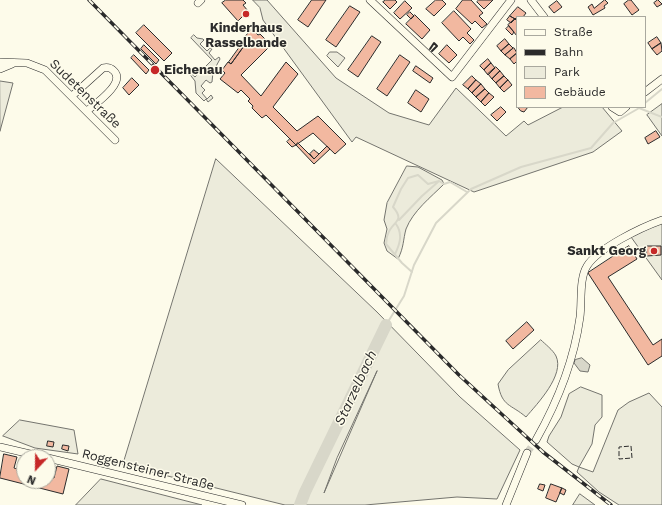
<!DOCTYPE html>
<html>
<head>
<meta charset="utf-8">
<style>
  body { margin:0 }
  #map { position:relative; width:662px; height:505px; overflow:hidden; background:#fdfbea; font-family:"Work Sans",sans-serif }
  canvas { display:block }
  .legend { position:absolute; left:516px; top:16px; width:130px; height:92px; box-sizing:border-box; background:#fdfbea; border:1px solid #a9a89e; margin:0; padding:5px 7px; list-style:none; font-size:12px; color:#2b2b2b }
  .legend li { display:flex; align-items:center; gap:8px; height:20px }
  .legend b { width:20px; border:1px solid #a9a89e }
  .north { position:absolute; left:16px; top:449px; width:40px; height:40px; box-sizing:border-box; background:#fdfbea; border:1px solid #a9a89e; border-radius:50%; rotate:202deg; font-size:11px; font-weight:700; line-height:16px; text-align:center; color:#2b2b2b }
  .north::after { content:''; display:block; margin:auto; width:14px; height:18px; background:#c62828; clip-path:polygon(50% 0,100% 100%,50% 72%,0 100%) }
</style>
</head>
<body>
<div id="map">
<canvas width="662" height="505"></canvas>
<ul class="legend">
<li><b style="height:5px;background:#fdfbea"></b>Straße</li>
<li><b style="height:5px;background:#2b2b2b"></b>Bahn</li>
<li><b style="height:11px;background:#ecebdb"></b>Park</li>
<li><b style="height:11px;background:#f2b8a0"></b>Gebäude</li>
</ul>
<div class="north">N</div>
</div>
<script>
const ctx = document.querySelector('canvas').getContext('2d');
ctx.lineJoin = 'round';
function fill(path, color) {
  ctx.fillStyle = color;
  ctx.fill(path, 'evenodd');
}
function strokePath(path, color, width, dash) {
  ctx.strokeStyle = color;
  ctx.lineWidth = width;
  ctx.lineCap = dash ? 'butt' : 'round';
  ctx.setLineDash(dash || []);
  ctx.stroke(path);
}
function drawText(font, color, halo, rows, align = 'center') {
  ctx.font = font + ' "Work Sans",sans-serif';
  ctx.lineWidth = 3;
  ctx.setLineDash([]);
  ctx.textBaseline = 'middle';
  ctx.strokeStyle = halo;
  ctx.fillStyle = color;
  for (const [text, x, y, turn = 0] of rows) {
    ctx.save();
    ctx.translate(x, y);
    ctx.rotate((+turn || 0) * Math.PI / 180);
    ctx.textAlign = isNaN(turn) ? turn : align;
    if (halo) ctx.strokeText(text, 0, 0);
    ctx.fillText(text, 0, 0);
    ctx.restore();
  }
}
const green = new Path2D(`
  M253,0h14l69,78 53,35 40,12 27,-37 50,48 18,-15 4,4 35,-18h39l20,24 -29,21 -119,40 -118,-55 -4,5 -89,-122 -3,-12z
  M194,35l3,3 6,1 1,1 -4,4 7,7 3,-3 2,1 -3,4 6,7 4,-3 1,2 -7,13 -1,10 -2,1 -4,-3 -5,6 4,4 -3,3 5,6 4,-4 2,3 -5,4 -2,-3 -2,2 -8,-8 -1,-12 -11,-14 11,10 17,-17 -21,-22z
  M330,52h7l8,6 -7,9 -11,-11z
  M0,81l13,2 -13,48z
  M662,104v32l-15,-21z
  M216,159l161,153 83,85 60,53 -23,49 -40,-2 -92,8h-80l-162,-40zM377,371l-53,122 13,-35z
  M407,166l11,1 24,13 2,4c-13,13 -31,27 -38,45 -3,11 -2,18 -8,30l-11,-8 -3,-8 3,-14 -3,-9 3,-17z
  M662,223v57l-31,-43z
  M541,340c4,4 12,10 15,16 9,19 -19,48 -30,61 -15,-13 -24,-10 -28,-33l10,-14z
  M581,387l21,8v22l-7,8 -3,19 -13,23 14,5 25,-62 11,-8 20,-9 13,14v98h-43l-20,-13 -22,-20 2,-5 -7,-3 -25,-22 2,-6 12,-19 8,-23z
  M20,420l54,10 4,24 -43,-6 -32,-12z
  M101,479l101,26h-126z
  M580,494l15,11h-22z`);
fill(green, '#ecebdb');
strokePath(green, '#74746e', 1);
const water = new Path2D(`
  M582,358l8,7 -2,7 -8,-1 -6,-8 1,-3z`);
fill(water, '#d8d7c9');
strokePath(water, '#74746e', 1);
strokePath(new Path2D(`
  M645,103l17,-14
  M639,108l23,9
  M399,220l23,-24 16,-14
  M395,254c5,-10 8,-20 1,-30
  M412,272l-10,-9 -16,-19c1,-3 0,-7 2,-10 4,-13 18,-12 5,-27l8,-18 7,-11 10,-3 10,9 11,-3 5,3 6,-2 17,10
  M386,325l18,-29 10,-31 22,-42 35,-34 50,-22 70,-19 22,-25 28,-16`), '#d8d7c9', 2);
strokePath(new Path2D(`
  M300,505l5,-13 81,-167`), '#d8d7c9', 12);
const building = new Path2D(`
  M226,0h17l3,3 -3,2 5,6 -10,10 -16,-18z
  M312,0h14l-18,27 -10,-7z
  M386,0h9l2,2 -7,7 -7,-7z
  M436,0h6l4,4 -12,12 -8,-7z
  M463,0h8l12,13 -4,3 8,8 -5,4 -7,-7 -3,3 -16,-15z
  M479,0h14l-9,9 -7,-7z
  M605,0l3,3 -4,3 1,2 -12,7 -5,-8 4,-3 2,4z
  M629,0h2l8,10 -7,5 -8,-11z
  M658,0l4,4 -5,3 -3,-4z
  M405,1l7,7 -12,11 -6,-6z
  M557,1l5,6 -8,6 -5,-6z
  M350,6l10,6 -24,35 -10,-7z
  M518,7l8,6 -3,4h-6l-2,2 -5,-3z
  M454,11l17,18 -4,4 7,7 -4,4 -7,-7 -4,4 -17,-18z
  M410,12l4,4 -3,3 -4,-4z
  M415,15l15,15 -8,9 -16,-15z
  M510,16l5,3 -4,4 -4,-3z
  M515,19l2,2v15l-9,-11z
  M144,25l28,28 -8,8 -28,-28z
  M509,26l5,6 -2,3 -6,-6z
  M252,29l6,6 2,-1 11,11 -30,30 20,21 25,-34 12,12 -25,33 24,24 21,-15 28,28 -11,10 -22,-21 -17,12 -30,-30 -4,3 -10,-10 1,-2 -5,-5 2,-2 -9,-9 -3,3 -18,-14 5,-6 -3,-3 6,-8 3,2 18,-25 -3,-3z
  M372,36l9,6 -23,35 -10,-7z
  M247,37l2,2 -18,25 -2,-2z
  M657,37l4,6 -9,6 -4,-6z
  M505,39l4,5 -8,7 -4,-5z
  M661,43l1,8 -5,4 -5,-6z
  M509,44l4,4 -8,7 -4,-4z
  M144,45l15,15 -3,4 -15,-15z
  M447,45l10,10 -8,8 -10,-9z
  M514,48l3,5 -7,6 -5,-4z
  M517,53v8l-3,3 -4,-5z
  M134,55l15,15 -3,4 -15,-16z
  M400,55l10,7 -23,34 -10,-7z
  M488,59l3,4 -7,7 -4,-4z
  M491,63l4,5 -7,7 -4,-5z
  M416,66l17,12 -3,5 -17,-12z
  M496,67l4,4 -8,8 -4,-5z
  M500,71l4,5 -8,7 -4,-4z
  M472,76l4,4 -8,9 -5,-4z
  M504,76l4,4 -8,8 -4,-5z
  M132,78l7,7 -10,10 -6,-7z
  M476,80l5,4 -9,9 -4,-4z
  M508,80l4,5 -8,7 -4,-4z
  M481,84l4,5 -9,8 -4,-4z
  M485,89l4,4 -8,9 -5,-5z
  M416,90l13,9 -8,13 -13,-9z
  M489,93l5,4 -9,9 -4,-4z
  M501,107l5,5 -9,9 -6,-6z
  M518,107h10l-4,5 -3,-1z
  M656,131l4,6 -12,7 -3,-6z
  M290,139l6,6 -4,2 -5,-5z
  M298,143l16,16 13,-13 3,3 -16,15 -18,-19z
  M314,150l5,4 -5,5 -4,-5z
  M629,246l8,13 -29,18 45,68 9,-6v17l-14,9 -60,-92z
  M647,246h14v9l-14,1z
  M527,322l7,8 -21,19 -7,-8z
  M48,441l6,1 -1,5 -6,-1z
  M63,445l6,1 -1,5 -6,-2z
  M4,454l13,3 -3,11 10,3v10h24v-4l6,1 3,-12 12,3 -6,25 -63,-16z
  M540,484l5,1 -2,6 -5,-2z
  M551,484l11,4 -6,14 -10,-4z
  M562,488l4,2 -2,5 -4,-2z`);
fill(building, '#f2b8a0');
strokePath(building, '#2b2b2b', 1);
strokePath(new Path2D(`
  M527,453l9,-13`), '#d3d1c4', 7, [7, 3.5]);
const minor = new Path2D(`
  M370,0l82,77 59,-77
  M531,0l13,17
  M198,3l3,-3
  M0,62l27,1 18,7 70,70
  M0,69l12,-5
  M645,92l17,-13
  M72,96l31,-28c4,-1 8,0 11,3 12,12 -19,33 -27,40
  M612,107l8,5 6,-5
  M536,440c22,-39 38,-79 44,-123 2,-16 -1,-38 7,-51 11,-18 55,-39 75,-46
  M0,447l43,10
  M48,458l194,47
  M506,505l21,-52`);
strokePath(minor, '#2b2b2b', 8);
strokePath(minor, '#fdfbea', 7);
const rail = new Path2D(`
  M89,0l370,375 84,77 68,53`);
strokePath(rail, '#2b2b2b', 3.5);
strokePath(rail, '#fdfbea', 2, [6]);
strokePath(new Path2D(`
  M631,446l1,12 -13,1v-12z`), '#2b2b2b', 1, [5, 2]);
strokePath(new Path2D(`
  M430,49l4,-6 3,3 -5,5`), '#2b2b2b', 2);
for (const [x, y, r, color] of [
  [246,14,4,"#c62828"],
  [155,70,5,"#c62828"],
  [654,251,4,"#c62828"]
]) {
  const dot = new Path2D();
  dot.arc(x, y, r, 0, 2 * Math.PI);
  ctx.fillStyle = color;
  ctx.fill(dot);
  strokePath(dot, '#fdfbea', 1.5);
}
drawText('bold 13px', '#2b2b2b', '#fdfbea', [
  ["Kinderhaus",246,28],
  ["Rasselbande",246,43],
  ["Eichenau",164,70,"left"],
  ["Sankt Georg",646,251,"right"]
]);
drawText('13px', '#2b2b2b', '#fdfbea', [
  ["Sudetenstraße",85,94,44],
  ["Roggensteiner Straße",148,470,14]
]);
drawText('italic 14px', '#2b2b2b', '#fdfbea', [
  ["Starzelbach",356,388,-65]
]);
</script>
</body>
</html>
